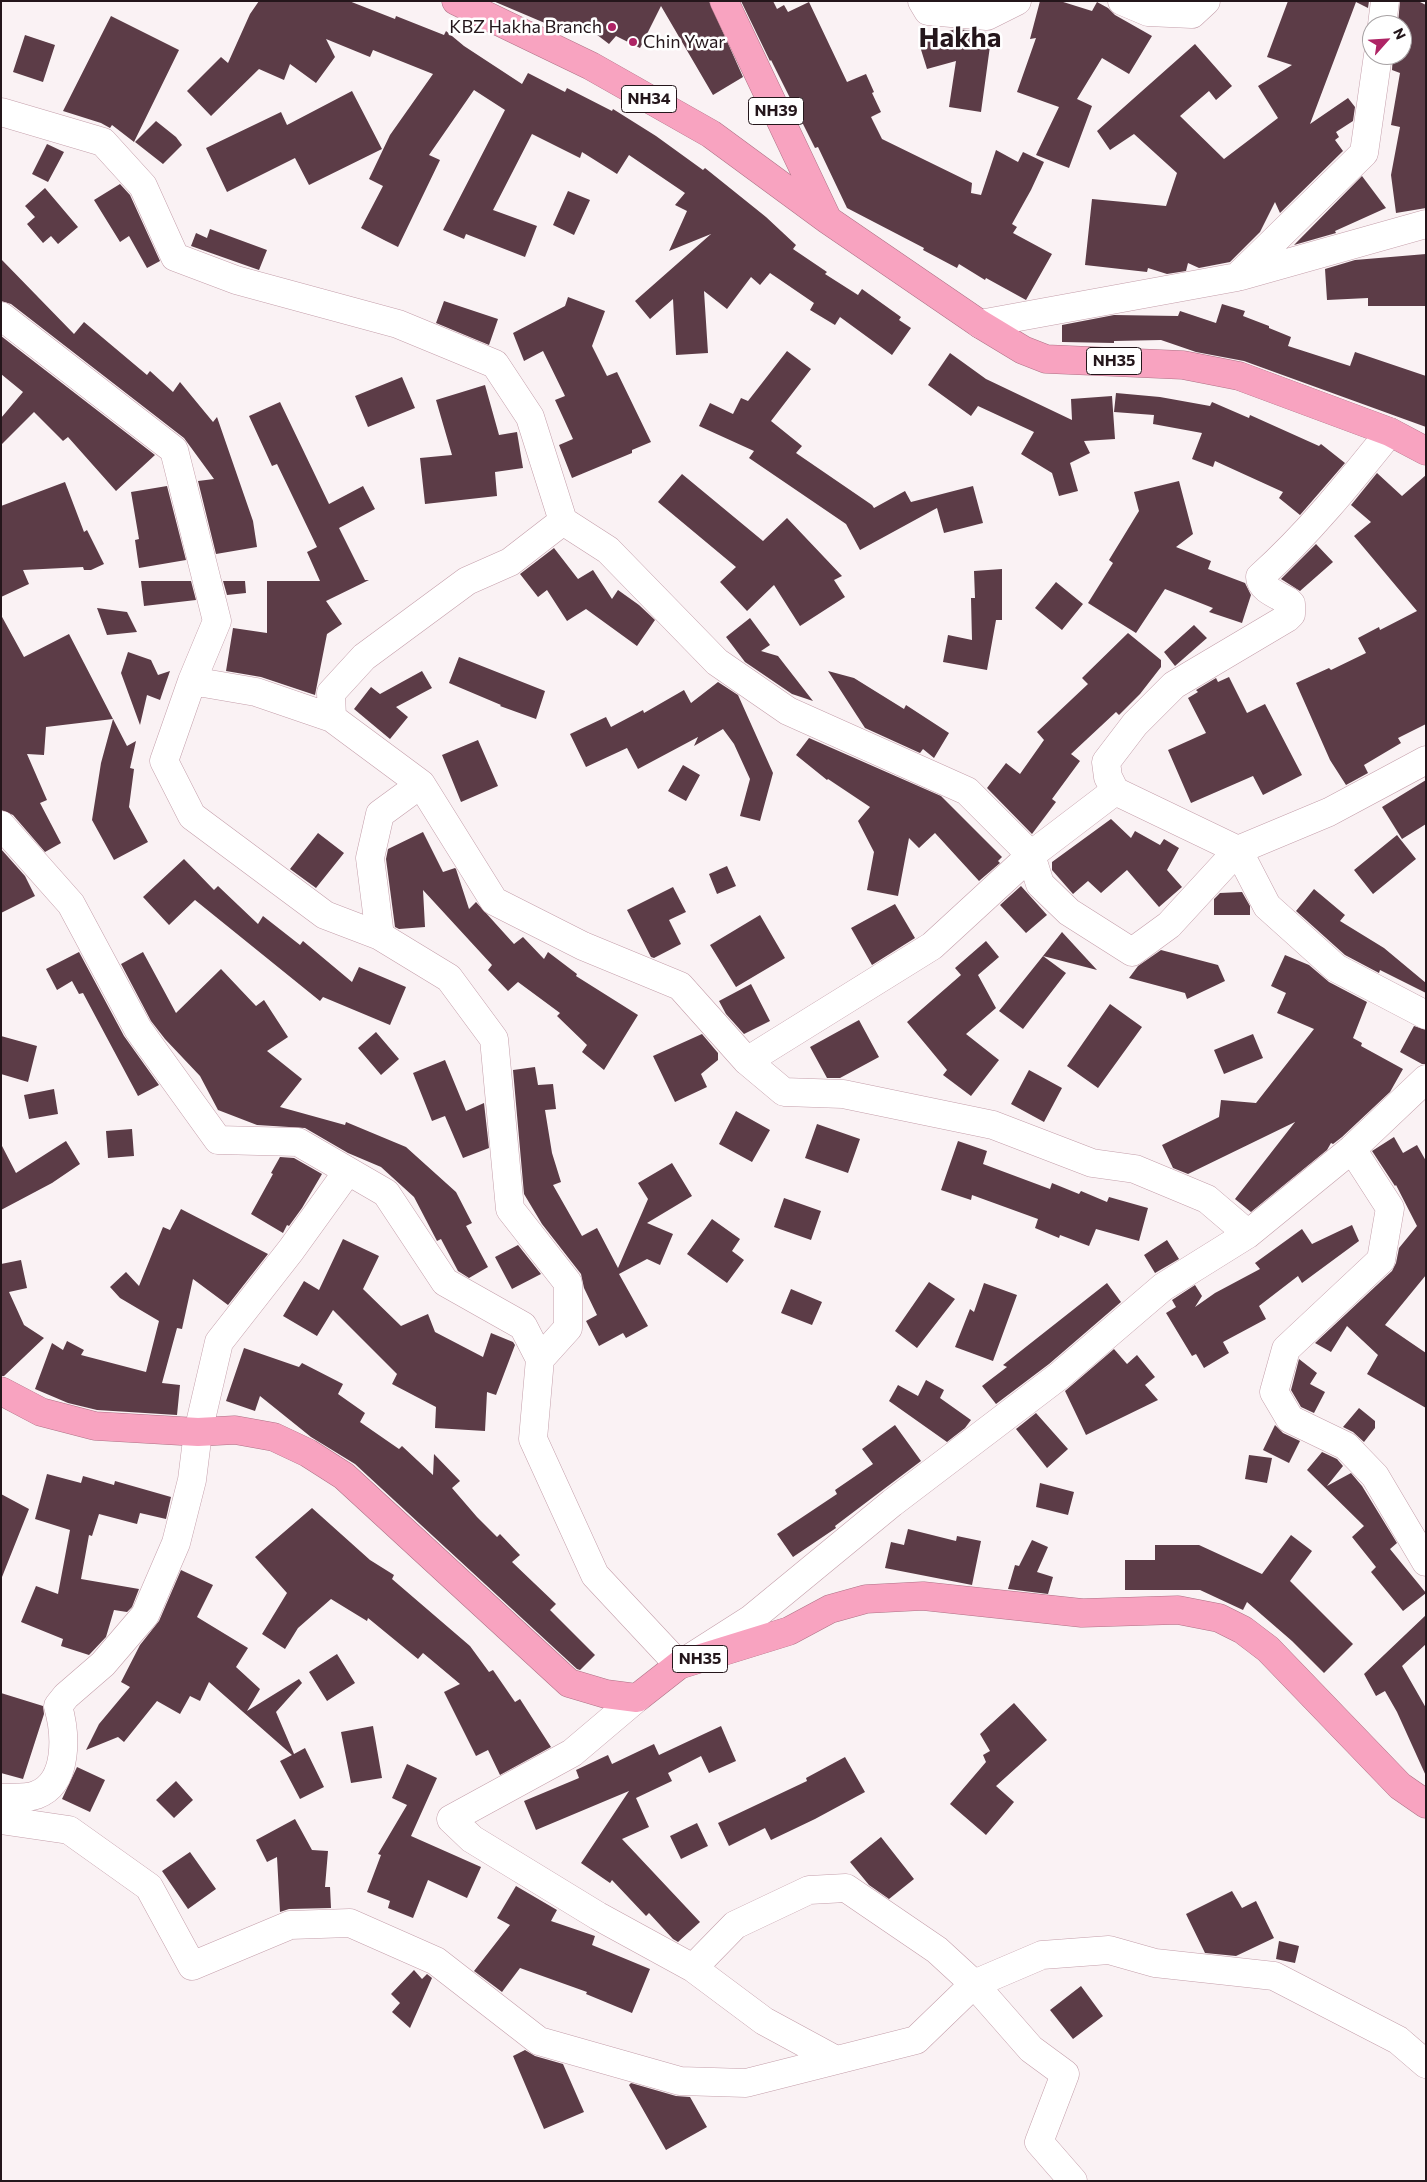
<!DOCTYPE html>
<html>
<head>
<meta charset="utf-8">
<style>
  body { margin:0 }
  #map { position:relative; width:1427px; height:2182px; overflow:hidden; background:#faf2f4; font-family:Commissioner,sans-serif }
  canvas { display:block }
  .frame { position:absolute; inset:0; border:2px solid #24161b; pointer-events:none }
  .north { position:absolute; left:1362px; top:15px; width:50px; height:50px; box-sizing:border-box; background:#fff; border:1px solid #a7a2a4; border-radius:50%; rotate:64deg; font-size:14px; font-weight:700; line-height:20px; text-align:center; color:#24161b }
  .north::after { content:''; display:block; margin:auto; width:18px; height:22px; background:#ae2465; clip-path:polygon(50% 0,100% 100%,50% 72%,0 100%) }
</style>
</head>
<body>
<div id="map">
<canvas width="1427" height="2182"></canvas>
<div class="frame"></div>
<div class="north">N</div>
</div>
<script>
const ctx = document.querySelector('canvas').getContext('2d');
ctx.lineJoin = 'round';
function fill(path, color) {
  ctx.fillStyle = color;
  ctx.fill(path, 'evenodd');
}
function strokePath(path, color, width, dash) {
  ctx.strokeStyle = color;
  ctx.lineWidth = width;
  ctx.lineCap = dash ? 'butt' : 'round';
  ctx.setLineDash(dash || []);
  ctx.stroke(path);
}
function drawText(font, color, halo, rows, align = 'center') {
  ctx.font = font + ' Commissioner,sans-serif';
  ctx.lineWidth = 5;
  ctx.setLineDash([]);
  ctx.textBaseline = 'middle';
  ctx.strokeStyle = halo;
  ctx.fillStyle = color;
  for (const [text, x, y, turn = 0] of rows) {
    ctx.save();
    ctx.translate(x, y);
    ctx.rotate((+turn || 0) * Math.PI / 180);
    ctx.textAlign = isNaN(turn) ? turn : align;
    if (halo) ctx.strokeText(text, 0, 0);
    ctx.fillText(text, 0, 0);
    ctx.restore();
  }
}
fill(new Path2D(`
  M259,1h90l46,18 1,-3 48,19 2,-4 18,15 58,38 6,-11 37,19 2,-4 45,23 1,-2 43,27 47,34 2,-2 61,49 30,28 -3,4 34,23 -2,2 33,21 4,-6 39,28 -2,3 12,8 -19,27 -52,-38 -5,8 -25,-15 4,-7 -44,-30 -10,12 -9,-8 -24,32 -23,-18 4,62 -32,2 -3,-56 -23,20 -15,-18 76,-67 -42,17 18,-40 -12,-6 10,-12 -56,-38 -12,19 -35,-22 -2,6 -48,-24 -39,76 44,16 -12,31 -59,-23 -2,5 -21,-9 62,-120 -31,-20 -45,65 11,5 -42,87 -14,-7 -23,-12 22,-42 -14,-7 21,-44 43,-61 -60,-24 -3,7 -44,-18 9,18 -19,26 -26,-19 -6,16 -25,-11 -48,47 -24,-25 34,-34 7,6 22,-49z
  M493,1h216l34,76 -30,18 -52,-89 -21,42 -24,-12 -7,8 -30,-23 -6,14z
  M741,1h32l4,8 7,-4 4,7 21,-10 38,80 19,-8 8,18 -2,1 9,19 -10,5 11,22 90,44 -1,10 10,2 15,-45 22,12 5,-10 21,10 -13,28 -19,34 5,3 -4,6 39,21 -26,46 -40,-22 -1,2 -26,-16 -2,4 -34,-18 1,-2 -77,-40 -29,-61 -3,1 -44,-88 -1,1z
  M1040,1h20l32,10 5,-9 11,6 7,7 37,21 -23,38 -27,-16 -25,41 15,7 -23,62 -33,-13 23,-48 -42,-15 19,-54 -6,1z
  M1288,1h81l-1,7 -12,-6 -46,122 38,-26 7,9 -2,14 -17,11 3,5 -4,3 8,11 -63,62 -5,-11 -15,30 -30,30 -31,6 -11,-5 -2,8 -19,3 -19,-6 -1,4 -62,-7 7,-66 74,7 11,-33 -43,-39 -24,16 -13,-19 98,-87 37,42 -16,14 -7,-9 -29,25 44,43 54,-41 -20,-32 34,-21 -25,-8z
  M1400,1h18l8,4v203l-30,5 -5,-38 9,-48 -9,-2 9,-52 -8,-3 1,-15h9v-30l-4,-2z
  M111,16l68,34 -45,92 -22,-17 -2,3 -9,-5 -38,-12z
  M956,29l30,3 4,14 -9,66 -32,-5 7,-46 -29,8 -9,-29z
  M25,35l30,10 -12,37 -30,-10z
  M352,91l30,58 -73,36 -14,-27 -68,34 -21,-44 75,-36 6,13z
  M156,121l20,16 6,8 -19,19 -28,-22z
  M47,144l17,8 -16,30 -16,-8z
  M1362,176l24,32 -51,23 1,2 -42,12z
  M120,184l10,11 30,66 -13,7 -18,-32 -9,6 -26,-42z
  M45,188l33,39 -20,17 -7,-8 -8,7 -16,-19 8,-7 -10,-11z
  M568,191l22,9 -16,35 -21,-10z
  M210,229l57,21 -8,20 -68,-24 5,-13 11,5z
  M1426,254v52h-58v-8l-41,2 -2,-31 30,-9z
  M1,259l73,75 10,-12 63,53 3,-4 23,21 7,-10 33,40 4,-5 36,104 4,26 -41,7 -18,-73 16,-2 -30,-41 -173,-134 -10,-3z
  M568,297l37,14 -13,35 15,30 10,-4 34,70 -19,8v3l-60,25 -13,-33 14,-6 -18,-39 10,-4 -22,-45 -19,10 -11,-28 52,-27z
  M444,301l54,18 -9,26 -53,-22z
  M1222,304l23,7 -2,5 26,10v2l22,9 -3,9 62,20 5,-14 71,24v51l-182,-66 -48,-9 -35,-12 -47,1v2l-52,-1v-17l52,-10 64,1 2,-5 36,12z
  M1,336l154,119 -39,36 -48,-54 -5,4 -29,-29 -33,33v-27l22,-26 -22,-18z
  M787,351l24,18 -40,52 31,25 -6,7 76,52 2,3 31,-17 6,11 62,-16 10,37 -39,10 -7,-25 -77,42 -14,-26 -97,-66 5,-7 -55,-25 11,-23 23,11 8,-16 7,3z
  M950,353l36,26 86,41 -1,-21 41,-3 3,43 -31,2 6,12 -20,10 8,28 -19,5 -7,-23 -31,-19 13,-22 -56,-26 -7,10 -43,-31z
  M402,377l13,31 -47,19 -13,-31z
  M485,385l14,50 18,-3 6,36 -28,4 2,24 -72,8 -5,-46 32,-3 -16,-55z
  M1116,393l44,4 50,9 2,-4 37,16 1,-3 69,31 2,-2 24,19 -45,52 -21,-17 4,-6 -68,-31 -2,6 -21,-8 10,-26 -49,-9 1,-9 -40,-3z
  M280,402l49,102 34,-18 12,23 -36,19 26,52h4l-43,21 16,23 -15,10 -12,61 -54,-18 -35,-6 7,-43 34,5v-52h53l-13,-29 10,-5 -40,-83 -5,2 -23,-50z
  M1377,473l25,23 24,-21v249l-28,14 3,5 -37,22 4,8 -22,12 -16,-25 -34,-77 33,-15 2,2 35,-17 -8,-15 21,-11 1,3 37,-19 -63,-75 17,-14 -20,-17z
  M682,474l81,67 24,-23 55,58 -8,4 11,17 -45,29 -26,-41 -27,26 -27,-29 16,-15 -78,-65z
  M1179,481l14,53 -17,13 35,14 -3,8 37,14 6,12 -9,28 -33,-11 4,-4 -48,-19 -29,44 -48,-30 25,-40 -4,-3 30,-49 -5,-19z
  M65,482l19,50 3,-2 17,34 -13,6h-7l-1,-3 -60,3 6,14 -28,13v-91z
  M167,486l19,74 -47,8 -4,-28 4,-1 -8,-47z
  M1316,544l17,18 -33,29 -19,-12z
  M554,548l24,31 15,-9 19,29 6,-9 21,15 16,15 -18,26 -51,-37 -19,12 -20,-31 -9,7 -18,-23z
  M1002,569v51h-6l-9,50 -44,-8 5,-27 24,5 -1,-42h4l-1,-27z
  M141,581h50l5,19 -52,6z
  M223,581h22l1,12 -19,2z
  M1056,582l27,22 -21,26 -27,-22z
  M97,608l30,4 10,20 -30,3z
  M1,615l23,42 45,-23 58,112 9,-5 -6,27 4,1 -5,38 19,35 -34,18 -22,-40 9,-57 12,-44 -67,8 -2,28 -17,-1 20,46 -7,3 21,40 -16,9 -32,-37 -12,-5z
  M750,618l20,27 -9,6 17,5 35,45 -21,-7 -47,-32 -19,-25z
  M1194,625l13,13 -32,28 -11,-14z
  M1128,633l33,27v7l-21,27 -21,21 -3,-3 -45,42 9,7 -28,38 4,3 -24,32 -45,-46 19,-25 14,11 24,-34 -7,-8 51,-48 -6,-6z
  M128,652l23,8 7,15 12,-4 -10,29 -13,-5 -7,30 -19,-52z
  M459,657l86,34 -9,28 -36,-13 1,-1 -52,-22z
  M422,671l10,17 -36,19 12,10 -18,22 -36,-30 17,-22 9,7z
  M828,671l26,7 50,31 2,-4 43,28 -15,25 -11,-9 -3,4 -55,-25z
  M1229,677l18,36 18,-9 37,71 -39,20 -10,-19 -62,27 -23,-53 38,-17 -18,-35 10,-6 -2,-2 20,-12 2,4z
  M718,682l20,13 35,78 -13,48 -20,-5 10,-37 -16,-35 -11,-15 -29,17 4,-9 -60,32 -11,-21 -41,19 -16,-33 36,-17 5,10 32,-17 1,3 40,-23 7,13z
  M809,738l132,58 61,61 -4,4 2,2 -21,18 -44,-48 -16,15 -10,-10 -11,58 -31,-6 7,-38 -16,-31 12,-14 -42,-28 -1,1 -31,-25z
  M478,740l20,46 -37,16 -19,-47z
  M683,765l17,10 -14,26 -18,-10z
  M1426,780v44l-24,15 -20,-32z
  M1111,819l20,19 4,-7 25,14 4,-6 15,9 -12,22 15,17 -23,20 -32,-37 -26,23 -13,-12 -15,13 -21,-24v-8z
  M423,832l20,40 12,-4 1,1 13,40 7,-7 38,42 9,-7 21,22 4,-7 29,22 -1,2 62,39 -34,55 -22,-18 5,-7 -30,-29 3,-3 -42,-31 -10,9 -20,-21 4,-5 -69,-75 2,37 -26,2 -4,-2 -9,-68 2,-10z
  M318,833l26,20 -28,35 -26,-19z
  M1397,835l19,24 -43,35 -19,-24z
  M1,849l24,27 10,20 -34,17z
  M184,859l30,31 4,-4 40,38 5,-8 37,29 3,-4 49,41 7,-15 47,20 -16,38 -67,-28 -3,4 -125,-101 -26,25 -26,-28z
  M727,866l9,20 -19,8 -8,-20z
  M1021,886l26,29 -21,18 -26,-28z
  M673,887l13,25 -17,8 12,24 -27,14 -3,-1 -24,-47z
  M1314,889l31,26 -5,6 44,27 42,35v10l-46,-23 -1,3 -34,-18 -49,-44z
  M1242,892l8,14v9h-36v-16l6,-6z
  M895,904l20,34 -43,27 -21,-37z
  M760,915l25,43 -49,29 -26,-42z
  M1062,932l35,38 -54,-14z
  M986,941l13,16 -21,18 18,33 -30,26 33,26 -28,36 -28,-21 4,-5 -40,-48 54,-47 -6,-7z
  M1161,950l57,15 7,16 -38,18 -2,-6 -56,-15 9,-12z
  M79,952l45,84 35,49 -21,11 -55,-103 -4,1 -7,-13 -15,9 -11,-21z
  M143,952l33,61 45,-44 35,37 8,-6 24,37 -21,14 35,28 -22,28 65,18 1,-3 60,25 50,45 16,31 -6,3 22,41 -19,11 -11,-7 -17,-32 -4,2 -23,-44 -33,-30 -33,-14 -43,-25 -48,-3 -39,-15 -18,-34 -35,-37 -14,-18 -30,-57z
  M1285,955l24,10 20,17 38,20 -14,36 9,5 -1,3 42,23 -13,23 -48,45 -9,7 -2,-1 -4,7 -76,62 -16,-13 60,-77 -107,52 -15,-6 -11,-23 57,-28 2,-17 35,3 58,-74 -37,-16 9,-20 -15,-7z
  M1043,956l23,17 -43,56 -24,-18z
  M751,984l19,37 -26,13 -18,-20 -7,-13z
  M1110,1004l32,23 -44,61 -31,-22z
  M859,1020l20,37 -39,21h-13l-17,-31z
  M1414,1026l12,4v34h-4l-22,-12z
  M376,1032l23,27 -18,16 -23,-27z
  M702,1034l16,19v7l-17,14 6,13 -32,15 -22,-46z
  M1253,1034l10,24 -39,16 -10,-24z
  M1,1036l36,10 -9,36 -27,-8z
  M445,1060l21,51 18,-8 5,45 -26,10 -18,-42 -13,5 -19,-48z
  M535,1067l3,18 15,-1 3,25 -11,1 7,43 9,29 -8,3 29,51 15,-8 21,40 30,-69 -10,-16 34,-20 20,33 -45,27 26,11 -13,31 -13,-6 -28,15 29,52 -22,12 -3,-5 -24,13 -13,-25 11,-6 -13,-27 -3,-14 -39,-50 -18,-30 -11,-124z
  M1029,1070l33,18 -18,34 -33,-18z
  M54,1089l4,25 -29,5 -5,-24z
  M736,1111l34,19 -18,32 -33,-18z
  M817,1124l43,15 -12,34 -43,-15z
  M132,1129l2,27 -26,2 -2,-27z
  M1394,1137l9,16 14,-8 9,16v114l-41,50 41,28v55l-59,-34 11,-19 -31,-29 -16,26 -16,-9 77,-72 4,-8 3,-15 18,-22 -21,-41 -1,1 -23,-35z
  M66,1141l14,23 -28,19 -51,27v-66l15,29z
  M958,1141l29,10 -4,13 67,25 2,-6 27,11 2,-3 26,11 2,-5 39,11 -9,33 -43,-12 -7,17 -29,-11 -1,3 -24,-10 3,-9 -66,-24 -1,5 -30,-10z
  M280,1157l14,1 28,16 -20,34 -13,18 -2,-1 -4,8 -32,-19 22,-40 -2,-1z
  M784,1198l37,13 -10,29 -37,-13z
  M181,1209l87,45 -40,51 -35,-26 -11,50 -5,-1 -15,55 18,2 -3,30 -80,-5 -29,-7 -33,-14 17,-46 11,7 4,-9 17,9 -3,5 65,17 13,-51 -39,-23 -10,-11 16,-15 13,14 24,-59 7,3z
  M712,1219l28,20 -8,12 12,9 -17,23 -40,-29z
  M1352,1225l7,16 -57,42 -4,-7 -39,30 7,13 -43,23 6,11 -25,15 -8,-14 -4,2 -26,-43 10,-6 -4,-7 23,-15 7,11 -7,11 20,-14 45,-24 -5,-6 47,-34 10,15z
  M343,1239l36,17 -16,33 38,37 27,-12 7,18 48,25 8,-24 22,9 2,3 -19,50 -9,-3 -2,39 -50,-3 1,-21 -44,-23 5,-10 -64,-64 -16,26 -34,-20 21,-35 15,9z
  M1167,1240l12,19 -24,14 -11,-18z
  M518,1245l23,29 -29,15 -17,-32z
  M21,1260l6,28 -18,4 15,33 20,13 -40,38h-3v-112z
  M929,1282l26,17 -38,49 -22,-17z
  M984,1283l33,12 -24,66 -38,-14 15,-38 4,3z
  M1107,1283l14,19 -72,62 -53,40 -14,-18 25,-19 -4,-2z
  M791,1289l31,13 -10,23 -31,-12z
  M244,1348l55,19 3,-4 41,21 -5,10 27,19 -5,9 39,27 3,-3 31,29 1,-21 26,27 -8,7 25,29 20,20 3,-3 20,21 -8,7 44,42 -6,6 45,45 -15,15 -3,-1 -222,-205 -44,-27 -51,-41 -5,15 -29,-10z
  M1114,1349l13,15 10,-9 18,22 -10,8 13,15 -72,35 -21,-44z
  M1299,1359l18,14 -7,11 15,8 -11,21 -13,-6 -10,-17z
  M926,1380l18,10 -4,8 31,22 -6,8 -18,14 -58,-41 9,-16 20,11z
  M1359,1408l16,13v7l-11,14 -11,-10 -10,-5z
  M1036,1413l32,36 -21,19 -31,-39z
  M895,1425l26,36 -86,65 1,2 -43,29 -16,-23 60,-40 -2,-4 38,-26 -11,-15z
  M1275,1425l8,8 17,8 -11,22 -26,-13z
  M1322,1452l15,7 6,7 -16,20 24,-13 11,13 35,57 -7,6 36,44 -23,18 -32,-39 5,-5 -24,-30 12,-11 -57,-56z
  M1249,1455l23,3 -5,25 -22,-4z
  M47,1474l34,9 2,-7 31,9 1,-4 56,16 -5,22 -26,-6 -3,11 -38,-10 -7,22 -3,-1 -8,44 58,10 -7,18 -5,5 -13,-2 -8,27 -17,18 -28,-9 2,-7 -42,-17 15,-36 22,8 12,-64 -35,-11z
  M1040,1483l34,9 -6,23 -32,-8z
  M1,1494l28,15 -27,68 -1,-1z
  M312,1508l58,52 24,15 -2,4 78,67 19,26 4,-2 22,32 5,-3 31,48 -51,28 -12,-25 -12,6 -32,-64 16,-8 -37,-31 -5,6 -50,-41 -1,3 -36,-22 -33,29 -13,21 -23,-15 25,-41 -32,-36z
  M908,1529l48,12 1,-5 24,5 -9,44 -87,-17 6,-26 13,3z
  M1291,1535l21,16 -22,30 63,63 -29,29 -32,-32 -45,-39 -4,8 -43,-20h-75v-30h30v-15h44l63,29z
  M1032,1540l16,7 -11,25 16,5 -5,17 -40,-5 7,-24 4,1z
  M181,1570l32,15 -16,32 51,31 -12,19 24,22 -13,22 52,-32 3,4 -26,29 18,42 11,-6 19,39 -24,12 -20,-38 12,-6 -83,-73 -9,19 -10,-5 -10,18 -23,-13 -33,41 -6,-5 -32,13 13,-26 31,-37 -9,-5 19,-37 19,-24z
  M1426,1615v29l-24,22 24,42v68l-29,-64 -12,-21 -9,5 -12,-22z
  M337,1654l18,29 -28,18 -18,-29z
  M1,1693l42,13 1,8 -21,65 -22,-6z
  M1014,1703l33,37 -51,46 18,16 -28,33 -36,-31 36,-42 -3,-7 7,-4 -10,-17z
  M373,1726l9,52 -31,5 -10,-51z
  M721,1726l15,35 -27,12 -8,-17 -33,17 4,8 -36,17 13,29 -27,12 78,83 -22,20 -5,-3 -24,-26 -3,3 -34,-36 -2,3 -29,-20 48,-72 -93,39 -12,-29 55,-23 -3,-8 32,-15 4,9 42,-20 5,11z
  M845,1757l20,35 -50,27 -44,21 -6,-12 -36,18 -11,-23 89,-42 -1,-3z
  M407,1764l30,14 -26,58 70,31 -14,31 -39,-18 -15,38 -25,-10 2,-7 -23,-9 14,-37 -3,-1 29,-49 -15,-7z
  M77,1767l28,13 -15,32 -28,-13z
  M176,1781l17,19 -19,18 -18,-18z
  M295,1819l17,31 16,1 -3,36h5l1,21 -42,1 -9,3 -3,-55 -10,5 -11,-22z
  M697,1823l11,23 -27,13 -11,-23z
  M881,1837l33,42 -25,20 -20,-14 -19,-23z
  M190,1852l26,37 -28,20 -26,-38z
  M516,1886l41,24 -6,11 44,15 -3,9 58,24 -18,44 -46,-19 1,-2 -67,-24 -18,24 -28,-21 36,-46 -13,-7z
  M1232,1891l10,17 14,-7 18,37 -38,18 -31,-3 -19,-39z
  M1279,1941l20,5 -4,17 -19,-4z
  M414,1970l8,9 5,-5 5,4 -22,50 -18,-16 8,-9 -9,-9z
  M1081,1986l22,30 -30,23 -23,-29z
  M525,2050l10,6 28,8 21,48 -40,17 -31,-73z
  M631,2083l45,13 14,1 17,30 -41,23 -37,-65z`), '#5c3c47');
const minor = new Path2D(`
  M922,1l6,10 59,5 30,-15
  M1122,1l26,11 44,2 14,-13
  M1382,25l3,-24
  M1,112l102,30 40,44 32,71 61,23 162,44 97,40 35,53 33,104 45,29 109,112 71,49 179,80 64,64 9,29 29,28 63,40 37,-27 69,-75 29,56 69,62 90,47
  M1241,276l185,-52
  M1,316l173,134 43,171 -25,60 -28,80 28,55 133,99 55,21 69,42 45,61 16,170 58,74v45l-28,31 -7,80 62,136 84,90 72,-46 141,-116 167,-127 104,-89 85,-53 104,-85 74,-70
  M980,324l257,-47 127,-124 14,-98
  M192,681l64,11 76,26 89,66 73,117 89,45 97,40 67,75 185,-115 99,-91 84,-64 123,59 91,-38 97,-52
  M332,718l-1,-25 33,-36 103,-76 43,-19 53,-41
  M1115,791l-7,-14 -2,-15 29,-38 39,-39 113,-67 4,-4v-10l-3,-3c-10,-6 -28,-12 -28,-24 49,-44 89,-94 130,-145
  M1,825l70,79 67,125 80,111 80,2 88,51 59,89 78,44 17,33
  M380,936l-10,-78 10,-44 41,-30
  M747,1061l37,31 59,2 150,31 99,38 43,6 72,30 41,35
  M1352,1149l38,59 -9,52 -95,89 -12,43 16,27 56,27 29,30 51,86
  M637,1698l-65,55 -121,66 21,20 126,77 95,52 71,53 72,39
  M1,1798c11,-1 25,1 35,-3 33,-12 30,-61 22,-89l8,-10 37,-32 42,-49 31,-72 16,-63 6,-48 21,-90 72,-92 57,-79
  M1,1820l68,10 80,57 43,79 98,-41 60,-2 86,38 103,80 141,40 66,2 170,-43 58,-56 68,-29 67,-5 46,13 119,13 124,64 28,24
  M693,1968l42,-43 74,-35 37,-2 91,62 37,34 57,65 34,25 -26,68 34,39`);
const highway = new Path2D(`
  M456,1l135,65 120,68 117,86 152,104 43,26 23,9 137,6 56,11 151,56 36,19
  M724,1l102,215
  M1,1391l40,21 54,14 103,6 37,-2 39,7 34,16 36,23 225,207 37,11 31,4 42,-33 110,-34 41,-22 36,-10 57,-3 159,17 96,-3 41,8 24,12 25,19 132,137 26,18`);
strokePath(minor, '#c49eaa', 29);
strokePath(highway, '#ae7286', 29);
strokePath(minor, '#fff', 28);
strokePath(highway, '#f8a3c0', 28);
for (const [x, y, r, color] of [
  [612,27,5,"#ae2465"],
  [633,42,5,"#ae2465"]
]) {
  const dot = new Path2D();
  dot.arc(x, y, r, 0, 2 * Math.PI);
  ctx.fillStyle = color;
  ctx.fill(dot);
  strokePath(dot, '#fff', 2);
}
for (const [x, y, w] of [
  [649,99,55],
  [776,111,55],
  [1114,361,55],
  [700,1659,55]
]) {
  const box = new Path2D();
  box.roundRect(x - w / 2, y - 13.5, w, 27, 4);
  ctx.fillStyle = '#fff';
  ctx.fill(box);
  strokePath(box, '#24161b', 1);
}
drawText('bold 16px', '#24161b', null, [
  ["NH34",649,99],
  ["NH39",776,111],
  ["NH35",1114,361],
  ["NH35",700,1659]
]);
drawText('18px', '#24161b', '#fff', [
  ["KBZ Hakha Branch",602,27],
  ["Chin Ywar",643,42,"left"]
], 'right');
drawText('bold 28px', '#24161b', '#fff', [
  ["Hakha",960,38]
]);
</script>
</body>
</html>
